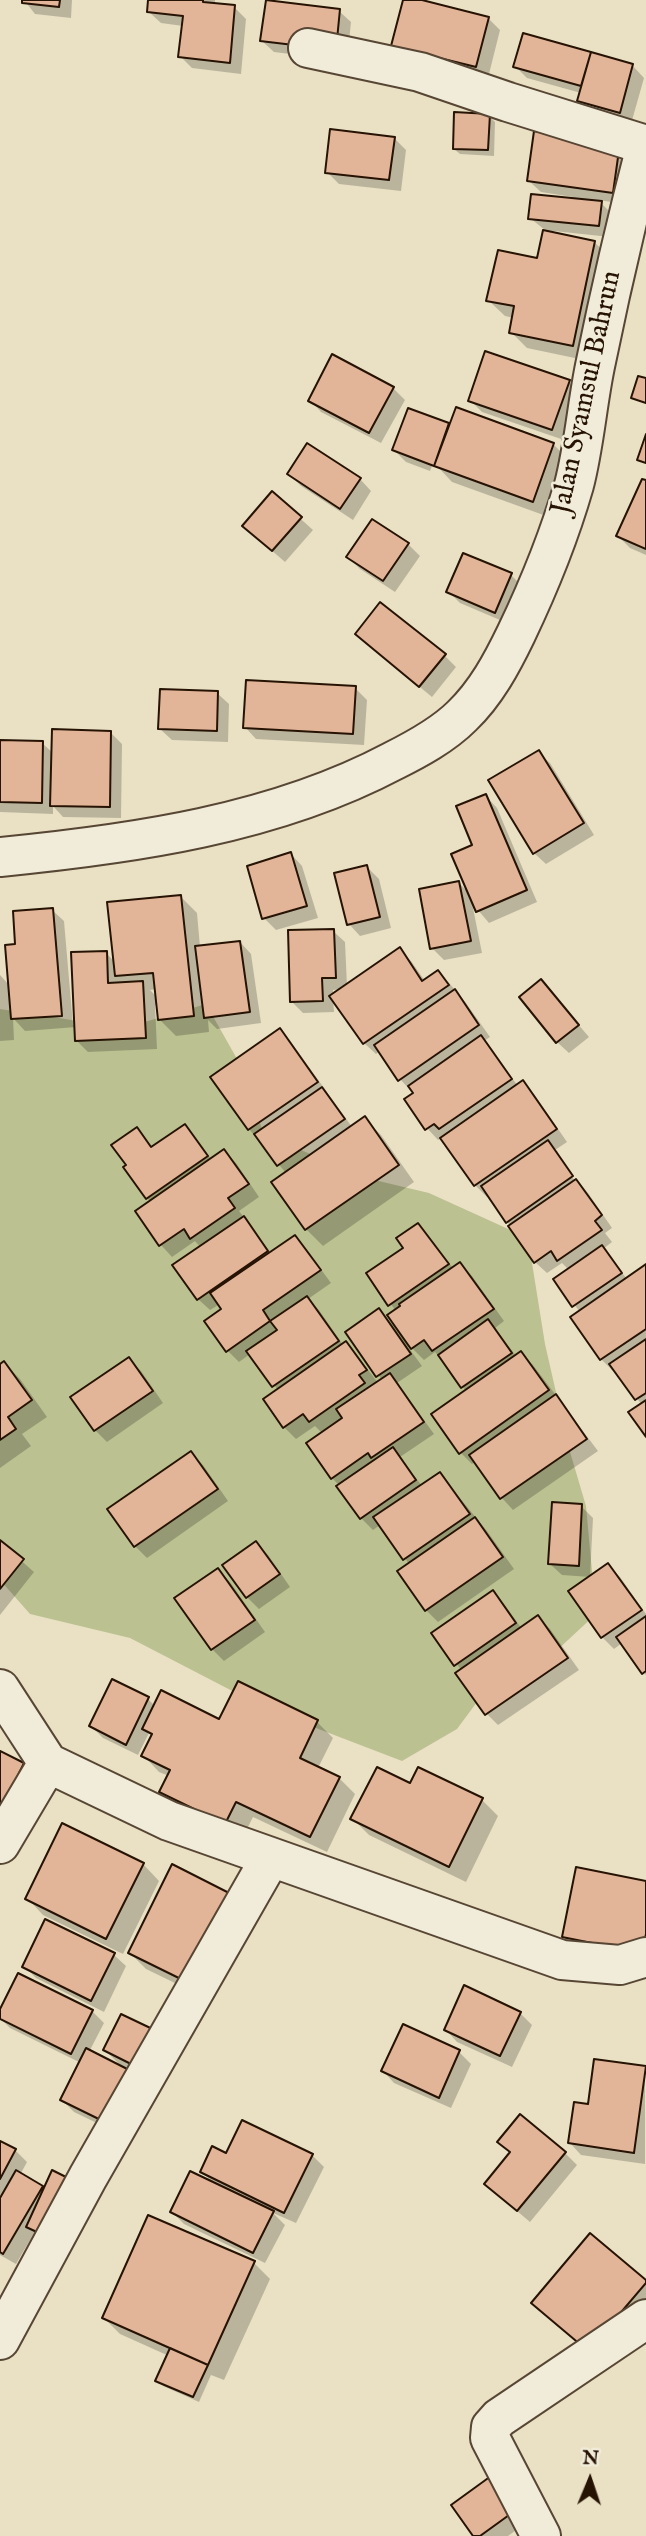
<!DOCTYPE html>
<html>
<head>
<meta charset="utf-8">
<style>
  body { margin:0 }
  #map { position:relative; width:646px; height:2536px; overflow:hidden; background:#eae1c5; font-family:"IM FELL English",serif }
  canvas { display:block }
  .north { position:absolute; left:555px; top:2445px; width:70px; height:70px; -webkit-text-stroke:5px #f1ecd9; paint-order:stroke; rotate:2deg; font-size:19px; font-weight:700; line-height:28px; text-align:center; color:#261303 }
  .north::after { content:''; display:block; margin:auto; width:24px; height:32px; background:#261303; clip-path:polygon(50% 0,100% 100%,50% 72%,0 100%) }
</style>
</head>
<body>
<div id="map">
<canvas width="646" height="2536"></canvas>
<div class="north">N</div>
</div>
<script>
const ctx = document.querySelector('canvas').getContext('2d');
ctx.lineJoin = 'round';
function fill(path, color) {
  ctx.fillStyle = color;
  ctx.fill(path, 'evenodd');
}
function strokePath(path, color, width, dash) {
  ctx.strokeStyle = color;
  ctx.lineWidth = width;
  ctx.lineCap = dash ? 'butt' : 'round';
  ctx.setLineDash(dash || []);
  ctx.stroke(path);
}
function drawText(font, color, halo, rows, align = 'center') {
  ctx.font = font + ' "IM FELL English",serif';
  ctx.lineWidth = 5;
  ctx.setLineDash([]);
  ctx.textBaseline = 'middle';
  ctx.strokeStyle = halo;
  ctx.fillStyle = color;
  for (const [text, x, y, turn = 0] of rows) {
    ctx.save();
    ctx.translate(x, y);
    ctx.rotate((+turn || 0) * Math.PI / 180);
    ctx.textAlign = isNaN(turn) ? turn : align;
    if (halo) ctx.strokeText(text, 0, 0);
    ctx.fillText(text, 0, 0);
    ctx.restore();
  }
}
fill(new Path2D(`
  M206,1004l39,69 18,60 99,44 67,16 99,45 17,106 23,101 18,61 10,108 -42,39 -68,37 -29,39 -55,32 -133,-51 -139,-72 -100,-24 -30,-34v-571l124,19z`), '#bcc191');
fill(new Path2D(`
  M24,0h48l-1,18 -36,-4z
  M150,0h65v5l19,2 12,12 -5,55 -49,-6 -12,-12 3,-30 -22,-3 -12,-11z
  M405,0h10l73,18 12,12 -12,48 -95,-33z
  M339,11l12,11 -4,39 -73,-9 -12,-11z
  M524,36l109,30 11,12 -13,46 -40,-12 -12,-11 2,-8 -54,-15 -12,-12z
  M489,116l6,6 -1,34 -34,-2 -6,-5z
  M535,133l96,23 -6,48 -27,-4 15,15 -3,22 -56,-6v3l40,8 17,16 -22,103 -62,-13 -16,-16 3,-14 -9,-2 -17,-16 50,-40 7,-30 -15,-12 42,-18 1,-3 -32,-5 -12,-11z
  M394,138l12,12 -5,41 -62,-7 -12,-12z
  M569,382l11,12 -16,46 -82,-28 -12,-12z
  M393,388l12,12 -24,43 -60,-31 -11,-12z
  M553,444l17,17 -21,56 -97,-35 -16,-17z
  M394,450l33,11 5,5 -2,5 -24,-9z
  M289,474l71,5 11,12 -18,29 -52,-34z
  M646,482v73l-16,-7 -12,-12z
  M273,494l40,36 -28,32 -29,-25z
  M372,521l36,23 12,12 -25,36 -35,-23 -12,-12z
  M511,575l12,12 -16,36 -47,-20 -12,-12z
  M369,645l76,11 11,11 -24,30z
  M355,688l12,12 -3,45 -108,-6 -11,-12z
  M217,693l12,11 -1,38 -56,-2 -12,-11z
  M111,733l11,11 -1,74 -58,-1 -10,-11v8l-53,-2v-70l42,1 11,10z
  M538,752l12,11 44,72 -48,29 -12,-11z
  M486,796l11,12 40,94 -48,21 -17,-20 10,50 -38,7 -12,-12 27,-65 10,10 6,-47z
  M291,854l11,12 16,52 -42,12 -12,-12z
  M367,867l12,12 12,49 -31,8 -11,-12z
  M180,896l17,17 3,34 40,-5 11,12 10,69 -44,6 -9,-9 1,12 -33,4 -17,-17 -1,-15 -3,1 2,44 -69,3 -12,-12v-13l-51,4 -12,-13 1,22 -14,1v-66l10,11 7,-40 35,-36 12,11 9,104h3l30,-72 9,9zM157,989v8l-7,-7z
  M333,931l12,11 2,44 52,-36 12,11 14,20 13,-9 12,12 16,19 24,34 -6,4 34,45 4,-3 12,11 33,48 -12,8 3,2h-4l23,32 2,-2 9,11 24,35 -7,5 7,9 -9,7 24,30 19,-13v168l-4,-29 -27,-36 -2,2 -12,-12 -29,-42 8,-5 -25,-32 14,-10 -7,-7 -15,10 -12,-11 -46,-67 -2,2 -12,-12 -33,-47 -4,2 -11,-12 -14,-38 -2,1 -11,-12 -20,-28 -4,3 -12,-11 -31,-44 1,13 -31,1 -12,-12zM343,989l-10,7v-6z
  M541,981l48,56 -20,16 -12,-11z
  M280,1031l11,11 61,85 13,-8 16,16 33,47 -91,64 -17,-17 -33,-47 13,-9 -37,-44z
  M185,1126l27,34 12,-9 12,12 23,34 -20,14 32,42 24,-16 11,12 25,34 -23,16 11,11 24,35 3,-2 11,12 21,28 4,-3 -35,-48 32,-22 16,17 1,-2v-14l-28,-37 37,-26 12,-23 36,43 7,-4 12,12 32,45 -9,7 21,28 5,-3 12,12 65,86 -85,59 -11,-12 -26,-37 -4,3 -12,-12 6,-61 -31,-39 -11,8 -14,-14 -2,1 14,19 -25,17 37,51 -34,23 22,29 18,-12 47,57 27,38 -76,53 -12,-12 -16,-45 -30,-40 -7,5 -12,-12 -21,-32 -8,-8 -9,-44 -8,-8 -19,13 -12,-12 -6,-37 -28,-36 -11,8 -12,-12 -3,-41 -4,-5 -10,6 -12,-11 3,-51 -6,-7 -23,16 -11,-12 -24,-34 14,-9 -4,-4 -10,-69 16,19z
  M129,1359l12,12 22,32 -56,39 -12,-12 -22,-32z
  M4,1363l16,16 27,38 -25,17 9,12 -31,22v-102z
  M191,1453l12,12 25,36 -81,57 -12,-12z
  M581,1506l12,12 -3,59 -28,-2 -12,-11z
  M0,1542l34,30 -34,43z
  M256,1543l12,12 22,32 -31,22 -12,-12z
  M608,1565l12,12 26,37v61l-24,-32 -8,6 -12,-12z
  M218,1570l12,12 35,50 -41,29 -12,-12z
  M493,1592l11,12 18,25 16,-12 12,12 29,41 -81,55 -12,-12 -24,-42 -29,-38z
  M148,1699l7,7 65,15 97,1 16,16 -15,30 21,10 16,16 -28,58 -74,-35 -11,22 -65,-31 -16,-16 8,-16 -10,-4 -16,-17 9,-18 -3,-4 -11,22 -35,-17 -12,-12z
  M482,1800l16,16 -32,66 -97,-47 -16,-16z
  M143,1864l16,17 -36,73 -80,-39 -16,-17z
  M172,1867l38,133 -64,-31 -16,-16z
  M646,1882v81l-71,-14 -11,-12z
  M114,1955l12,11 -22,46 -68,-34 -12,-12z
  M465,1988l55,25 12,12 -20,42 -55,-25 -11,-12z
  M92,2011l12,12 -15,29 34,16 -18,-18 57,-14 -36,101 -52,-25 -12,-12 19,-37 -71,-35 -10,-10v-5z
  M404,2026l55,26 12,12 -20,44 -57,-25 -11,-12z
  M645,2067v97l-64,-9 -11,-12z
  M499,2141l66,12 12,12 -47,57 -32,-27 13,-42z
  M0,2143l15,7 12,12 -7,13 25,15 -5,49 -6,-6 -18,31 -16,-9z
  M226,2155h86l12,12 -28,56 -23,-10 12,12 -20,38 -81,-39 -12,-12 42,-28 -12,-12z
  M254,2263l16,16 -46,101 -13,-5 -12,27 -36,-16 -5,-6 11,-24 -49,-22 -16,-16z
  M646,2282v36l-41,48 -72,-63z
  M491,2478l35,45 -18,13h-33z`), '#0003');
const building = new Path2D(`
  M22,0h38l-1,7 -37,-4z
  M148,0h55v2l32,3 -5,58 -52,-6 5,-41 -36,-4z
  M266,0l74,9 -4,41 -76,-9z
  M403,0h19l67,17 -13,50 -85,-21z
  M523,33l68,19 -10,34 -68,-19z
  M591,52l42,12 -13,49 -43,-12z
  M454,112l36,2 -2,36 -35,-1z
  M330,129l65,8 -6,43 -64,-7z
  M534,131l86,12 -7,50 -86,-12z
  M531,194l71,7 -3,25 -71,-7z
  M543,230l52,11 -22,105 -64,-13 5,-27 -28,-5 12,-51 39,8z
  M485,351l85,29 -18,50 -84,-29z
  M332,354l62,33 -25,46 -61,-32z
  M638,376l8,2v25l-15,-5z
  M456,407l98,36 -21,59 -99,-36z
  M408,408l41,15 -15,43 -42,-16z
  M646,434v29l-9,-3z
  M307,443l54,35 -21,31 -53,-35z
  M642,479l4,1v69l-30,-13z
  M272,491l30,26 -30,34 -30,-25z
  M372,519l37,24 -26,38 -37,-24z
  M463,553l49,20 -17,40 -49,-21z
  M380,602l66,52 -27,33 -64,-53z
  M246,680l110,6 -3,48 -110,-6z
  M160,689l58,2 -1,40 -59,-2z
  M52,729l59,2 -1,76 -60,-1z
  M0,740l43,1 -1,62 -42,-1z
  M539,750l45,73 -51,31 -45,-74z
  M486,794l41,96 -51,22 -25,-58 21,-9 -16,-39z
  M291,852l16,54 -45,13 -15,-53z
  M367,865l13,52 -33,8 -13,-52z
  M459,881l12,60 -41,8 -11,-60z
  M181,895l13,121 -36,4 -5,-47 -38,3 -8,-74z
  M53,908l9,108 -51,3 -6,-74 10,-1 -2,-33z
  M334,929l2,49h-14l1,23 -33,1 -2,-72z
  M240,941l10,71 -46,6 -9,-72z
  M400,947l22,34 16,-11 11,15 -86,59 -34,-48z
  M107,951l1,32 35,-2 3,57 -71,3 -4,-89z
  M541,979l38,46 -23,18 -37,-46z
  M455,989l24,36 -81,56 -24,-36z
  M280,1028l38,54 -70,48 -38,-53z
  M481,1035l31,44 -73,50 -5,-5 -9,6 -21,-31 9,-6 -5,-7z
  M523,1080l34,49 -83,57 -34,-48z
  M322,1087l23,32 -68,47 -23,-32z
  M365,1116l34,49 -94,65 -34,-48z
  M185,1124l23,32 -62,43 -23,-32 3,-2 -15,-20 26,-18 14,20z
  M548,1140l25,36 -67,47 -25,-37z
  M224,1149l25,35 -21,14 7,10 -45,31 -6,-10 -25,17 -24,-35z
  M576,1179l26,36 -7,6 7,9 -45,31 -6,-10 -17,12 -26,-37z
  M244,1216l24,35 -71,49 -25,-35z
  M418,1223l31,41 -61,42 -22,-33 37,-25 -7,-10z
  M295,1235l26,35 -58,40 7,11 -44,31 -22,-31 17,-12 -11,-16z
  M602,1245l20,28 -50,34 -19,-28z
  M460,1262l34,47 -62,42 -8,-11 -13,9 -24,-34 13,-9 -1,-2z
  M646,1264v65l-46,31 -30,-43z
  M307,1296l32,45 -67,46 -26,-36 31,-21 -7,-9z
  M379,1308l32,46 -35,23 -31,-45z
  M488,1319l24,34 -51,35 -23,-33z
  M646,1339v54l-11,7 -26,-36z
  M346,1341l21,29 -8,5 6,8 -56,39 -6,-8 -20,14 -20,-29z
  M521,1351l28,39 -90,64 -28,-40z
  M129,1357l24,34 -59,40 -24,-34z
  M4,1361l28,39 -24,17 8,12 -16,11v-76z
  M390,1373l34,49 -53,36 -3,-5 -37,26 -25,-36 36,-25 -6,-9z
  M556,1394l31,45 -87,60 -31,-44z
  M646,1400v37l-18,-25z
  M393,1447l23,33 -56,39 -24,-33z
  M191,1451l27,38 -84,58 -27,-38z
  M440,1472l30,42 -67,46 -30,-43z
  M552,1502l30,2 -3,62 -31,-2z
  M475,1517l28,40 -78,54 -28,-40z
  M0,1540l24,19 -24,30z
  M256,1541l24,33 -34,24 -24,-33z
  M608,1563l34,47 -41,28 -33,-47z
  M218,1568l37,52 -44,30 -37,-52z
  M493,1590l23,33 -62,43 -23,-33z
  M538,1615l30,43 -83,57 -30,-42z
  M646,1616v55l-4,3 -26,-37z
  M112,1679l37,18 -23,48 -37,-19z
  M238,1681l80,39 -18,38 40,19 -30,60 -74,-35 -11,22 -66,-32 11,-22 -29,-14 11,-22 -10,-5 19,-39 58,29z
  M0,1751l24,12 -24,49z
  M377,1767l33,16 8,-16 65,31 -34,69 -99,-48z
  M62,1823l82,40 -38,76 -81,-40z
  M172,1864l65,33 -44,88 -65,-32z
  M576,1867l70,14v53l-4,19 -80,-16z
  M45,1919l70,34 -24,48 -69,-34z
  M18,1973l75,37 -22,44 -71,-35v-10z
  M464,1985l57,27 -21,44 -56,-26z
  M121,2014l42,20 -18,37 -42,-21z
  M403,2024l57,26 -21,48 -58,-27z
  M86,2048l53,27 -26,51 -53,-26z
  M594,2059l52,7 -12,87 -66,-10 6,-41 14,2z
  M520,2114l46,38 -49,59 -33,-27 26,-32 -13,-10z
  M242,2120l71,34 -29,59 -84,-41 12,-26 14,7z
  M0,2141l16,8 -16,30z
  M16,2170l27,16 -40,68 -3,-2v-54z
  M52,2170l26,13 -26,56 -26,-12z
  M190,2171l84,40 -21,42 -83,-41z
  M148,2215l107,46 -47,104 -106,-47z
  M590,2233l56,47v3l-58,68 -57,-48z
  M170,2348l38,17 -15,32 -38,-16z
  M491,2476l25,34 -36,26h-7l-22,-31z`);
fill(building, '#e2b498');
strokePath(building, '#261303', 2);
const minor = new Path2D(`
  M308,48l112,24 88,30 138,43
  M0,857c133,-13 274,-33 393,-96 24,-12 50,-26 69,-45 24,-23 40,-53 54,-82 23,-48 43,-97 58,-149 10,-38 13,-80 21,-119 15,-74 32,-147 51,-220
  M0,1689l48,74 121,58 393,139 58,5 26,-8
  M0,1844l48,-81
  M0,2340l88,-163 183,-320
  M541,2536l-51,-98 1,-11 8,-9 147,-99`);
strokePath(minor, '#574634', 42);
strokePath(minor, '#f1ecd9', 38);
drawText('28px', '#261303', '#f1ecd9', [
  ["Jalan Syamsul Bahrun",588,393,-78]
]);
</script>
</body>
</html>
